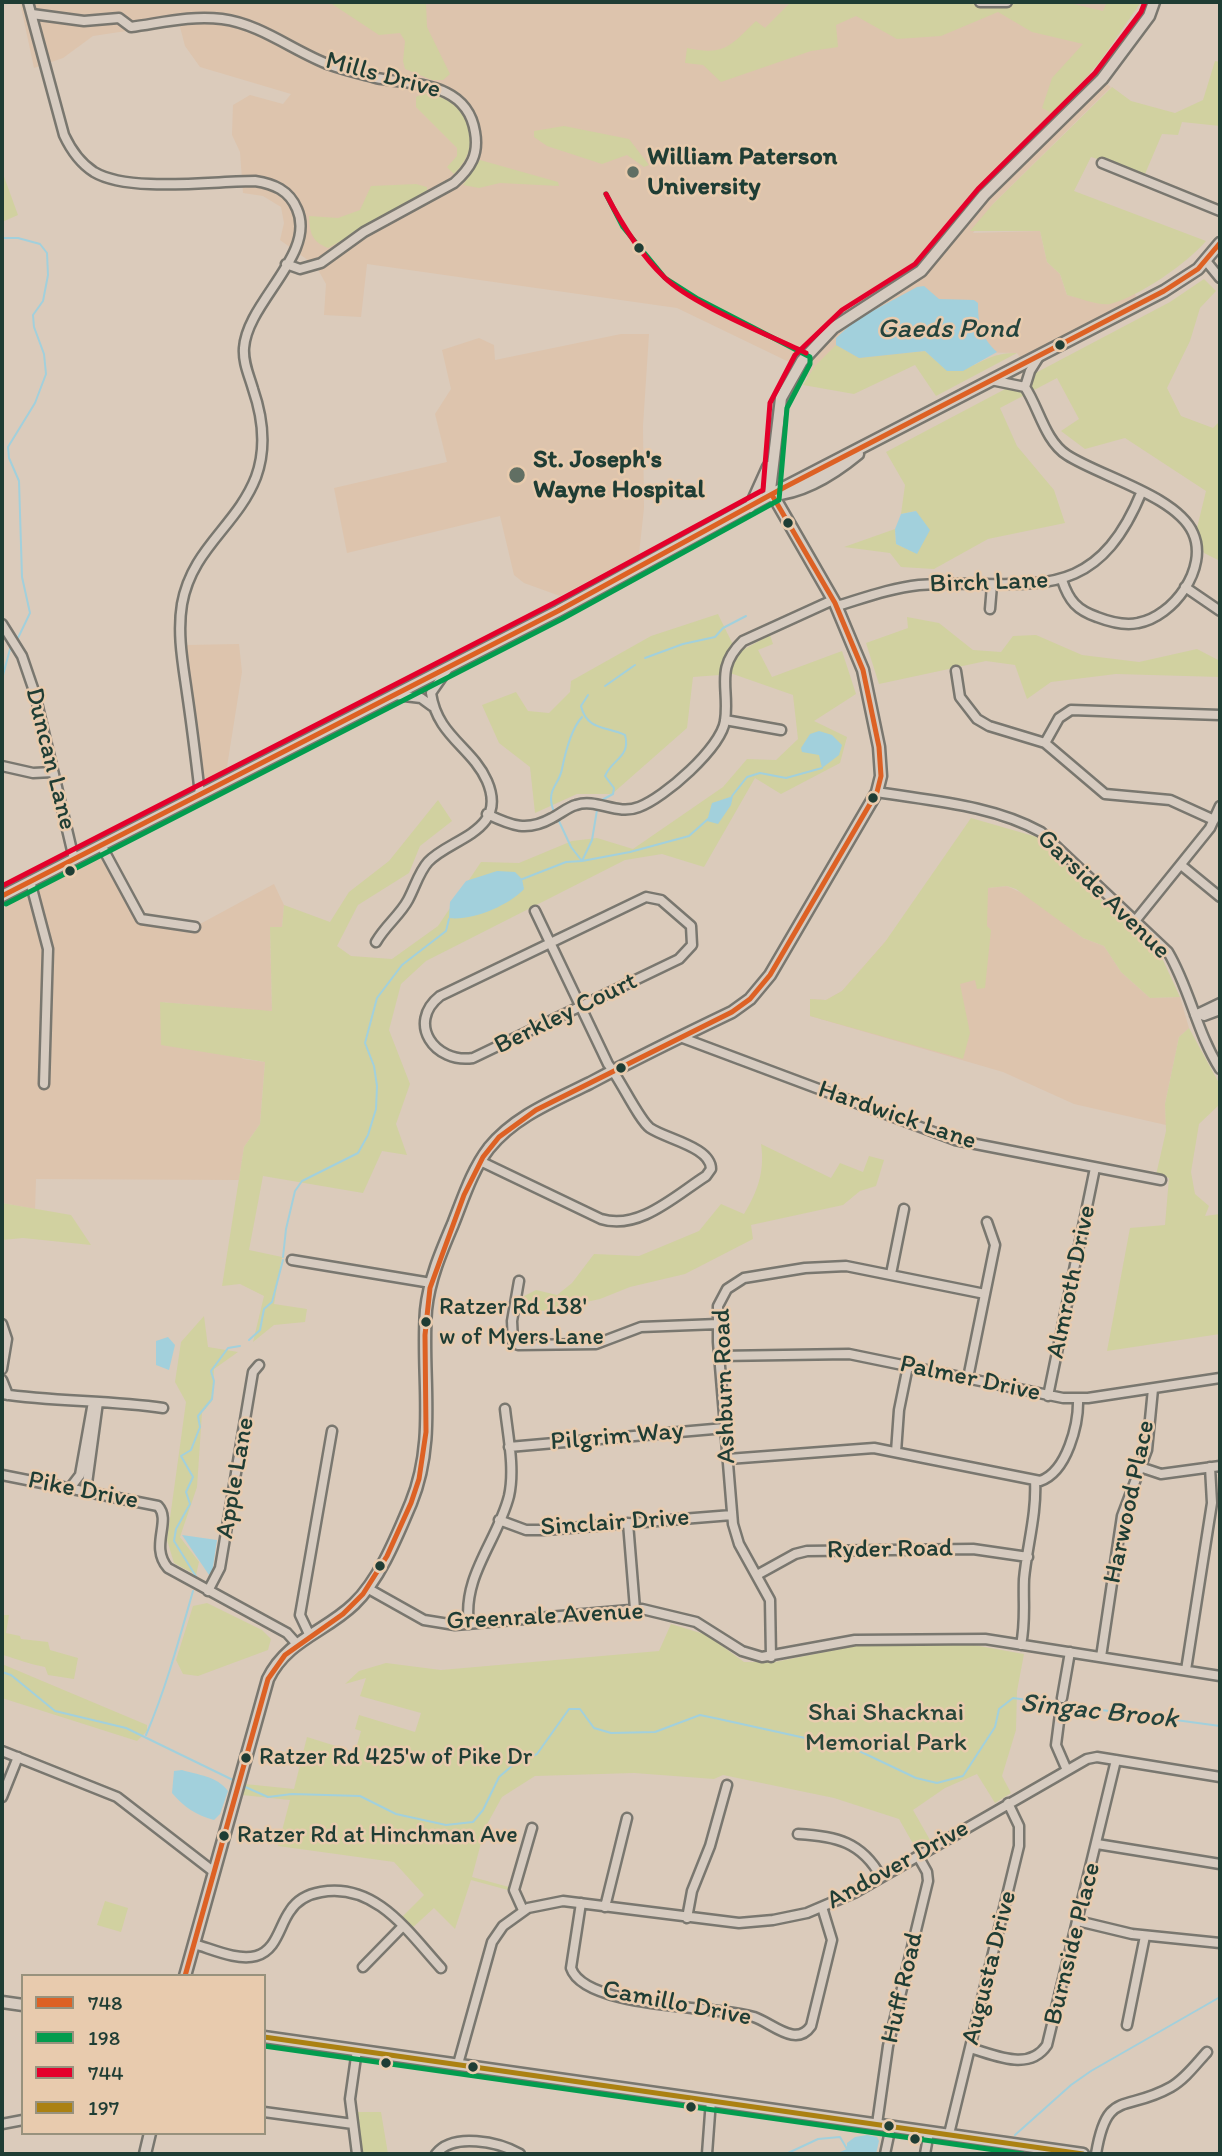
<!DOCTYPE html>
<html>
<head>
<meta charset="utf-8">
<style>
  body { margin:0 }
  #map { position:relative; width:1222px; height:2156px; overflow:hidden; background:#dbcbbb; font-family:Itim,sans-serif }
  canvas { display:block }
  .frame { position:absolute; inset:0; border:4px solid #1f3d34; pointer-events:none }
  .legend { position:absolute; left:21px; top:1974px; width:245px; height:161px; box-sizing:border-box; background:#e8cbae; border:2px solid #98927d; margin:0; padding:9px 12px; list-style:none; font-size:21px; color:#1f3d34 }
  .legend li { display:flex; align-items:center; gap:14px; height:35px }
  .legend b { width:35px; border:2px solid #98927d }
</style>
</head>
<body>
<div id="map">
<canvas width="1222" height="2156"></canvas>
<div class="frame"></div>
<ul class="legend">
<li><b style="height:9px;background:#dd6124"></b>748</li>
<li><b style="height:9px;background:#039c4e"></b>198</li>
<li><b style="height:9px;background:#e4002b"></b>744</li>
<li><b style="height:9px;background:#ab8112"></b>197</li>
</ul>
</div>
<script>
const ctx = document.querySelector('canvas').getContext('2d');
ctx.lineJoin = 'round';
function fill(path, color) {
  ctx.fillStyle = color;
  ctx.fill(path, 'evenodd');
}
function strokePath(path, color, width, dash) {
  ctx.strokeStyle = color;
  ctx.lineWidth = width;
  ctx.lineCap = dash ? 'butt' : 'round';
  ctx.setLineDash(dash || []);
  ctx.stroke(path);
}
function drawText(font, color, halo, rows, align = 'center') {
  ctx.font = font + ' Itim,sans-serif';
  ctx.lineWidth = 5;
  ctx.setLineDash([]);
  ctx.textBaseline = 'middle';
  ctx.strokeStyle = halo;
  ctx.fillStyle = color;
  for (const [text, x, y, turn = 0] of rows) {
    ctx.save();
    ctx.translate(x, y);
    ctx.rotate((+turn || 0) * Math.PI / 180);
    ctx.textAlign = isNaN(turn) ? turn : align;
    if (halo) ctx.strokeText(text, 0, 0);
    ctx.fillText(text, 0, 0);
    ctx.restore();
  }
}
fill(new Path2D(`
  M20,2h1121l-51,71 21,14 -118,117 -20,29 67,-2 7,31 13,12 7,21 41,9 26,-12 4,8 -117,59 -4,-6 -92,-2 -110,15 -7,12 -19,-16 -112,-54 -310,-44 -6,53 -37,-2 2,-31 -10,-18 -36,-26 4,-17 -3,-16 -18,-11 -20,-3 -3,-41 -8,-17 1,-30 17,-10 33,9 8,-10 -91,-27 -15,-21 -6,-23 -86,13 -30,22 -29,10z
  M621,334h28l-6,92 1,82 -5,46 -79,42 -36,-13 -10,-8 -14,-59 -153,37 -13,-65 113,-26 -12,-48 16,-25 -9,-39 37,-12 15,7 1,15z
  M239,644l3,28 -16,101 -19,7 -4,-6 -17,-129z
  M100,852l34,67 13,7 1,-9 52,7 74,-40 10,21 -2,22h-12l2,85 -111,-10 82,57 22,3 -5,62 -16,23 -5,33 -203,-1 -1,30 -33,-6v-294z
  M1007,886l19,9 57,43 21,8 17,26 29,26 30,-1 9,31 -10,9 -14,67 1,21 -92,-21 -71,-32 -193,-56v-17l16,1 16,-9 43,-49 103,-54z`), '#ddc4ad');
fill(new Path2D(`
  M329,2h97l1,25 23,47 -7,6h-11l-27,-11 -2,-8 2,-20 -5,-8 -21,2z
  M791,2h274l38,9 4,-9h34l-42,61 -47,50 -10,-5 10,-30 31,-34 -51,-12 -34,-20 -57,24 -44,3 -41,-23 -20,9 2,22 -27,4 -90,31 -18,-17 -18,-2 2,-15c38,8 43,-2 69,-27l9,7z
  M1215,61l5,1v64l-38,-4 -4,13 -16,-1 -17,40 -54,-17 -17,34 132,50c-20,23 -66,55 -96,63 -11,2 -31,-6 -43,-9l-7,-21 -13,-12 -7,-31h-70l23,-27 119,-117 19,14 44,12 28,-13z
  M426,92c42,9 61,50 28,82l-7,-7 10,-11v-8l-41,-41v-10z
  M564,126l65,13 20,26 -5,2 -17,-12 -25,9 -55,-18 -13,-9v-6z
  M480,160l78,22 1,4 -59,-3 -21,5 -16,-3z
  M2,171l16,44 -16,7z
  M416,184l11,3v6l-99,55c-17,-7 -18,-15 -19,-32l29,2 22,-8 11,-24z
  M1204,279l12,12 -16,17 -10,33 -23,47 14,28 32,12 7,-7v140l-16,-8 -7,-25 9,-37 -81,-53 -40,11 -24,-18 18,-12 -22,-41 -57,30 17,38 37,44 11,33 -77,16 -54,30 -33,-2 -11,-14 -46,-6 51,-18 1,15 20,9 4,-7 -4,-35 -15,3 4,-29 -19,-33 284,-150z
  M836,345l23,13 66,-7 23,20c29,0 36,-19 69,-18l-81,43 -21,-31 -61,29 -51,-9 12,-19z
  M718,614l19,39 33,-18 3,9 -15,6 14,27 70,-26 14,43 -42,27 33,16 -7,26 -59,31 -26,-16 -51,89 -42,-13 -37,6 -199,101 -25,23 -12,46 21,54 -14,40 11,31 -25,-4 -19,42 -100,-17 -14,74 33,7 -8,47 33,5 -2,13 -31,3 -21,17 11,-46 -24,-12 -18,2 22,-139 16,-23 5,-62 -104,-17 -1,-43 112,9 -2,-84h12l2,-22 46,17 19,-30 40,-31 49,-61 14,21 -32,25 -11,27 -51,32 -21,41 14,10 41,3 46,-33 43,-64 38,1 53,-22 25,-3 36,11 90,-62 24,-28 29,1 22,-21 -5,-44 -60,-21 -40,3 -6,51 -75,66h-35l-42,19 -5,-46 -31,-24 -17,-38 34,-13 12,19 21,2 21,-21 1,-11 80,-45z
  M907,617l32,6 34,27 28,2 12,-16 23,-1 46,20 57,7 58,-13 23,12v16l-104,-3 -65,8 -24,17 -12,-34 -29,-4 -107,23 -13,-41 42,-15z
  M971,818l66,19 125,121 18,39 -30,1 -29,-26 -17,-26 -21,-8 -67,-49 -9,-3 -19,2 -1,38 4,4 -6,58 -8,1 -2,-9 -15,4 10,49 -7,26 -153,-43v-17l16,1 16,-9 43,-49z
  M1189,1028l31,57v19l-21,20 -8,48 4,22 14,12 -4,10 15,-2v120l-113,17 23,-123 35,-3 4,-47 -13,-3 10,-44 -1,-27 14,-67z
  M761,1144l70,34 9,-15 23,9 6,-16 15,4 -8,26 -16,5 -17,14 -92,20 2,14 -68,35 -55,13 -30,12 -55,12 -24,-1 3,-14 12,-6 21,5 15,-12 22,-29 45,2 60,-25 22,-27 23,10c14,-23 21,-43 17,-70z
  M2,1203l69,12 20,30 -68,-7 -21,2z
  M204,1316l4,31 30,5 -24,17 -2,32 -10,12 -5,74 -17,50 19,25 -3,13 -22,-12 -7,-23 19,-138 -11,-20 6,-40z
  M207,1603l55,27 9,9 -3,11 -70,26 -15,-2 -7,-14 17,-54z
  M2,1615h7l-3,18 14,3 1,3 27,3 2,8 28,8 -4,21 -26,-4 -3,-8c-16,-3 -28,-8 -42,-12l-1,3z
  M671,1624l36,11 37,27h31l85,-17 108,-1 56,10 -7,37 -1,39 -14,46 9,17 -16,10 -18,-29 -32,14 -32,22 17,30 -14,9 -17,-30 -65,-21 -111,-23 -9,4 -80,-6 -99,3 -33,21 -17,31 -13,49 37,10 -1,3 -37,-10 -16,49 -21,-21 -24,22 -10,-11 24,-24 -30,-33 -116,-16 12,-46 -48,-5 3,-11 49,5 13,-52 48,15 6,-21 -6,-2 4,-14 56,17 6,-19 -61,-17 6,-18 -21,6 14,-13 27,-8 55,7 218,-19z
  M2,1664l145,61v6l-10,10 -135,-43z
  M105,1901l23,7 -7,24 -24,-7z
  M356,2112h25l7,42h-26z`), '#d1d1a0');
fill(new Path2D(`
  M924,286l15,13 35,1 4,3c0,22 3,34 19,49l-34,19h-16l-22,-20 -66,7 -23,-13v-7l20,-18 61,-33z
  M916,511l14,19 -13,24 -21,-10 -1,-15 6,-15z
  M819,731l13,4 10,10 -3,10 -17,13 -3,-13 -17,-3 -1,-4 9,-14z
  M733,796l-2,9 -13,19 -11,-3 5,-18z
  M497,871l18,1 7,7 2,10c-16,17 -52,32 -75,29l1,-16 16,-21z
  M168,1337l7,8 -6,25 -13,-5v-24z
  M182,1535l35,5 -5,33 -3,2z
  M182,1770c16,5 35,6 46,21l-8,23 -6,6c-18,-5 -30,-13 -42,-27l2,-22z
  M867,2135l10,2 2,4 -3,13h-41l12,-5v-6l8,-6z`), '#a2d0dc');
strokePath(new Path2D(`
  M2,238h16l22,6 7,9 1,22 -5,26 -10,14 1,12 10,27 2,20 -11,29 -27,44 1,11 10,23 3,96 8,36 -12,25
  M645,658l38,-14 32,-7 8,-9 23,-12
  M2,679l8,-30
  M605,686l30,-21
  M588,695l-7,11c6,25 26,20 44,29 6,22 -13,24 -20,41l9,12 -1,6 -13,7
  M732,796l15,-19 13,-4 26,5 36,-10
  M554,812c-9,-23 5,-26 8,-43 3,-15 9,-40 20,-52
  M558,819l13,28 11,14 48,-9 59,-16 19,-17
  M520,880l46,-18 16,-1 10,-21 5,-30
  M283,1257l3,-28 9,-38 7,-10 56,-28 10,-18 8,-26 1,-23 -3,-20 -9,-23 12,-45 25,-33 44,-34 3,-12
  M249,1340l11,-10 4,-21 8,-7 11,-42
  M197,1578l-23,-37 2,-12 14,-25 -4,-12 7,-15 -12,-21 10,-6 9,-23 -2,-11 14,-17 2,-18 -3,-10 17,-23 12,-2
  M2,1672l9,3 44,36 71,17 109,53
  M146,1735c20,-47 33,-95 47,-144
  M243,1786l25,11 24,-3 68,2 36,18 50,11 27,-3 10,-12 16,-33 14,-12 24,-11 32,-45h11l14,19 17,5 44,-1 45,-17 19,4 136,30 61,29 21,5 26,-7 32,-49 4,-18 14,-11 207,28
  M1015,2135l56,-50 20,-14 129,-74
  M786,2154l32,-15 22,-2 7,12`), '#a2d0dc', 2);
const minor = new Path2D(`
  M28,2l36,133c7,15 16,28 30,37 35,21 120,9 161,9 19,3 34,9 42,28 20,45 -50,93 -53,139 -1,15 5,27 9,41 10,29 14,58 3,88 -19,49 -64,71 -74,127 -5,30 1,60 5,89 5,34 9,67 13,101
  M980,2h27
  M32,14l52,7 35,-3 12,9c30,-4 60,-12 91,-8 39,5 71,32 108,46 14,5 31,9 46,13 39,7 91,4 99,54 4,22 -4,36 -21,51l-90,49 -43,31 -21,6 -14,-5
  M1102,163l118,48
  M1206,261l14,17
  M991,380l34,7c14,21 20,54 42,68 32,21 110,41 126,78 16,35 -20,84 -55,90 -14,3 -28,-1 -41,-6 -20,-7 -28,-16 -35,-37
  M1025,387l5,-16 10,-16
  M1185,587l35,24
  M837,606c27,-8 54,-18 82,-21 106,-8 173,28 223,-94
  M990,609l2,-24
  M2,624l20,32 13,38 39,165
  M956,671l4,26 17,22 12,7 56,17 60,51 65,6 44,20
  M396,695l25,3 11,8
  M725,720l56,10
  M1045,743l14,-25 12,-8 149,5
  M2,766l31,7 20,-1
  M877,792c55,9 115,13 164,40l127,120c22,37 29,81 52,117
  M487,814c25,12 40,18 65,4 8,-4 16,-11 24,-13 21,-7 41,11 63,2 25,-9 82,-59 86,-86 5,-33 -11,-52 18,-80l90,-41
  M101,845l40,74 54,8
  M1181,865l39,32
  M30,881l18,68 -4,135
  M646,897l15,3 30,26 1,19 -13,14 -206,99c-38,6 -67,-35 -33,-62z
  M1135,921l75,-93 10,-22
  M376,942c9,-16 24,-27 32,-42 7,-13 11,-28 20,-38 22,-24 81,-30 59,-81 -15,-34 -50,-45 -56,-88l16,-23
  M1200,1013l4,3 16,-6
  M1195,1015l25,-12
  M680,1037l275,103 206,40
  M480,1161l121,58c38,12 75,-24 105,-43l5,-7c0,-22 -45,-30 -61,-41 -11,-8 -30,-49 -42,-64l-73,-153
  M292,1260l139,23
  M891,1274l13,-65
  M519,1281l-7,40 1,20 5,4 78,-1 45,-17 77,-3
  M2,1324l5,15 -5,30
  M719,1356l130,-2 214,44h25l132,-20
  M968,1378l27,-133 -8,-23
  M2,1380l6,15
  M2,1394c53,8 107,6 161,14
  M1048,1396l47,-228
  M509,1447l216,-19
  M896,1452l3,-42 9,-44
  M728,1459l146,-11 166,33c27,-9 39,-57 38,-83
  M1140,1467l21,7 59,-8
  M2,1475l156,31c14,15 -9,40 10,62l119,65 9,10
  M70,1488l10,-13 13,-73
  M86,1491l12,-89
  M499,1520l27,10h19l187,-15
  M628,1523l7,86
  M757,1575l38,-21 12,-3 166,-2 55,8
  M367,1588l57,32 31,5 187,-16 54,13 46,29 20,6 93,-17 130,-1 235,37
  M208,1591l12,-23 33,-196 6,-7
  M469,1624c-7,-48 29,-84 40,-128 6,-27 -1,-60 -4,-87
  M309,1634l-9,-19 32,-184
  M1021,1645c5,-25 2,-42 3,-66 3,-33 13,-65 11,-99
  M771,1657l-1,-57 -31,-56 -6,-20 -15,-182v-36l9,-17 17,-11 61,-10 41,-2 139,28
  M1101,1657l21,-141 25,-66 6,-61
  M1186,1670l26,-167 -2,-36
  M1062,1698l8,-46
  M1060,1714l-4,31 10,23
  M2,1751l115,46 97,75
  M2,1797l16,-40
  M798,1834c38,2 64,8 83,43
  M1097,1844l123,20
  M581,1903l-10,65c11,34 109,38 140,42 14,2 29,3 43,7 18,6 42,31 57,9l21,-86 -10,-33
  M605,1907l22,-89
  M523,1910l-9,-20 18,-62
  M687,1918l5,-27 18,-45 17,-61
  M1078,1921l54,13 88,9
  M194,1944c18,5 43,17 62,12 21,-6 23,-30 34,-45 7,-11 19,-17 31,-19 55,-10 88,41 120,76
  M363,1967l40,-41
  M1127,2025l18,-89
  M970,2048c25,7 59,24 77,-3l69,-285
  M357,2050l-7,49 7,55
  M458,2064l34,-122 11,-16 25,-18 35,-7 176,22 34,-3 34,-7 47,-20 233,-134 10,-2 123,20
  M264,2112l89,12
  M2,2124l21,-4
  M877,2124l11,-78 40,-165 -1,-9 -9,-16
  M949,2134l70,-288v-20l-11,-23
  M436,2154c17,-22 63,-12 84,0
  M707,2154l4,-54
  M885,2154l6,-28
  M925,2154l4,-22
  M1096,2154c11,-66 29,-41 75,-67 14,-8 25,-23 36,-35`);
const major = new Path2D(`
  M772,495c31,-2 63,-22 86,-41
  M750,507l18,-40
  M2,896l556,-285 227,-124 379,-196 34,-22 22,-26
  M185,1976l83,-297c19,-39 57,-47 86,-75 26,-25 43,-68 57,-101 26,-63 10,-127 15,-193 3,-30 15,-58 27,-86 10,-25 19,-54 36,-76 26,-32 65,-47 101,-65 47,-25 94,-48 142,-71l18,-13 20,-24 107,-183 4,-16 -2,-29 -16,-77 -28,-67 -65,-113 11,-92 21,-37 31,-33 88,-57 63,-76 118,-116 47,-63 5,-14
  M2,2002l21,3
  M264,2037l819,117
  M145,2154l5,-21`);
strokePath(minor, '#79776f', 13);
strokePath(major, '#79776f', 15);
strokePath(minor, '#d6cbc0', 8);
strokePath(major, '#d6cbc0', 10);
strokePath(new Path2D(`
  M2,896l556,-285 227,-124 379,-196 34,-22 22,-26
  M185,1976l83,-297 17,-24 58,-41 20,-20 24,-38 24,-53 8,-24 7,-47 -1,-97 5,-47 34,-93 19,-38 16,-20 37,-27 196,-98 18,-13 20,-24 107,-183 4,-16 -2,-29 -16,-77 -28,-67 -63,-108`), '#dd6124', 5);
strokePath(new Path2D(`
  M6,904l556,-285 217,-119 8,-92 23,-44v-7l-112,-58 -33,-21 -42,-51 -17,-33
  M264,2046l759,108`), '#039c4e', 5);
strokePath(new Path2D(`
  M606,194c15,29 34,60 58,83 27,27 105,58 142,76
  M2,886l552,-283 209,-113 7,-87 25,-48 47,-45 73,-46 63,-75 117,-116 46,-61 4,-10`), '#e4002b', 5);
strokePath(new Path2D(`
  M264,2037l819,117`), '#ab8112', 5);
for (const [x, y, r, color] of [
  [633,172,7,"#616f63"],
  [639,248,6,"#1f3d34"],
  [1060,345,6,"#1f3d34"],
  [517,475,9,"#616f63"],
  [788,523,6,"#1f3d34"],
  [873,798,6,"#1f3d34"],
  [70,871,6,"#1f3d34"],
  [621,1068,6,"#1f3d34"],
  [426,1322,6,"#1f3d34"],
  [380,1566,6,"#1f3d34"],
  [246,1758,6,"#1f3d34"],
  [224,1836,6,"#1f3d34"],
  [386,2063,6,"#1f3d34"],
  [473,2067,6,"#1f3d34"],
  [691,2107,6,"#1f3d34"],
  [889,2126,6,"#1f3d34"],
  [915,2139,6,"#1f3d34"]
]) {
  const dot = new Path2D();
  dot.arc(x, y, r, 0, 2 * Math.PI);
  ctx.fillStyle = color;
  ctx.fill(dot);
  strokePath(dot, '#e8cbae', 2.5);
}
drawText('24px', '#1f3d34', '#e8cbae', [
  ["Ratzer Rd 138'",439,1308],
  ["w of Myers Lane",439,1338],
  ["Ratzer Rd 425'w of Pike Dr",259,1758],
  ["Ratzer Rd at Hinchman Ave",237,1836]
], 'left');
drawText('26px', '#1f3d34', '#e8cbae', [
  ["Mills Drive",383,76,15],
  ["Birch Lane",989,583,-2],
  ["Duncan Lane",50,759,76],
  ["Garside Avenue",1103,895,44],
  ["Berkley Court",566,1014,-26],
  ["Hardwick Lane",897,1116,19],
  ["Almroth Drive",1072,1282,-78],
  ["Palmer Drive",970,1379,12],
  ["Ashburn Road",725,1386,-92],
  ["Pilgrim Way",617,1437,-5],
  ["Apple Lane",236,1478,-80],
  ["Pike Drive",83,1491,11],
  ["Harwood Place",1130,1502,-78],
  ["Sinclair Drive",615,1523,-4],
  ["Ryder Road",890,1550,-1],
  ["Greenrale Avenue",545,1617,-3],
  ["Andover Drive",898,1865,-29],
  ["Burnside Place",1073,1944,-76],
  ["Augusta Drive",990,1968,-76],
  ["Huff Road",903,1988,-77],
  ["Camillo Drive",677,2004,11]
]);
drawText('bold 26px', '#1f3d34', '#e8cbae', [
  ["William Paterson",647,157],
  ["University",647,187],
  ["St. Joseph's",533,460],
  ["Wayne Hospital",533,490]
], 'left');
drawText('26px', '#274538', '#e8cbae', [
  ["Shai Shacknai",886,1713],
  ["Memorial Park",886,1743]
]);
drawText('italic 28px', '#24443d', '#e8cbae', [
  ["Gaeds Pond",948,330],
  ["Singac Brook",1099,1712,6]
]);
</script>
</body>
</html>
